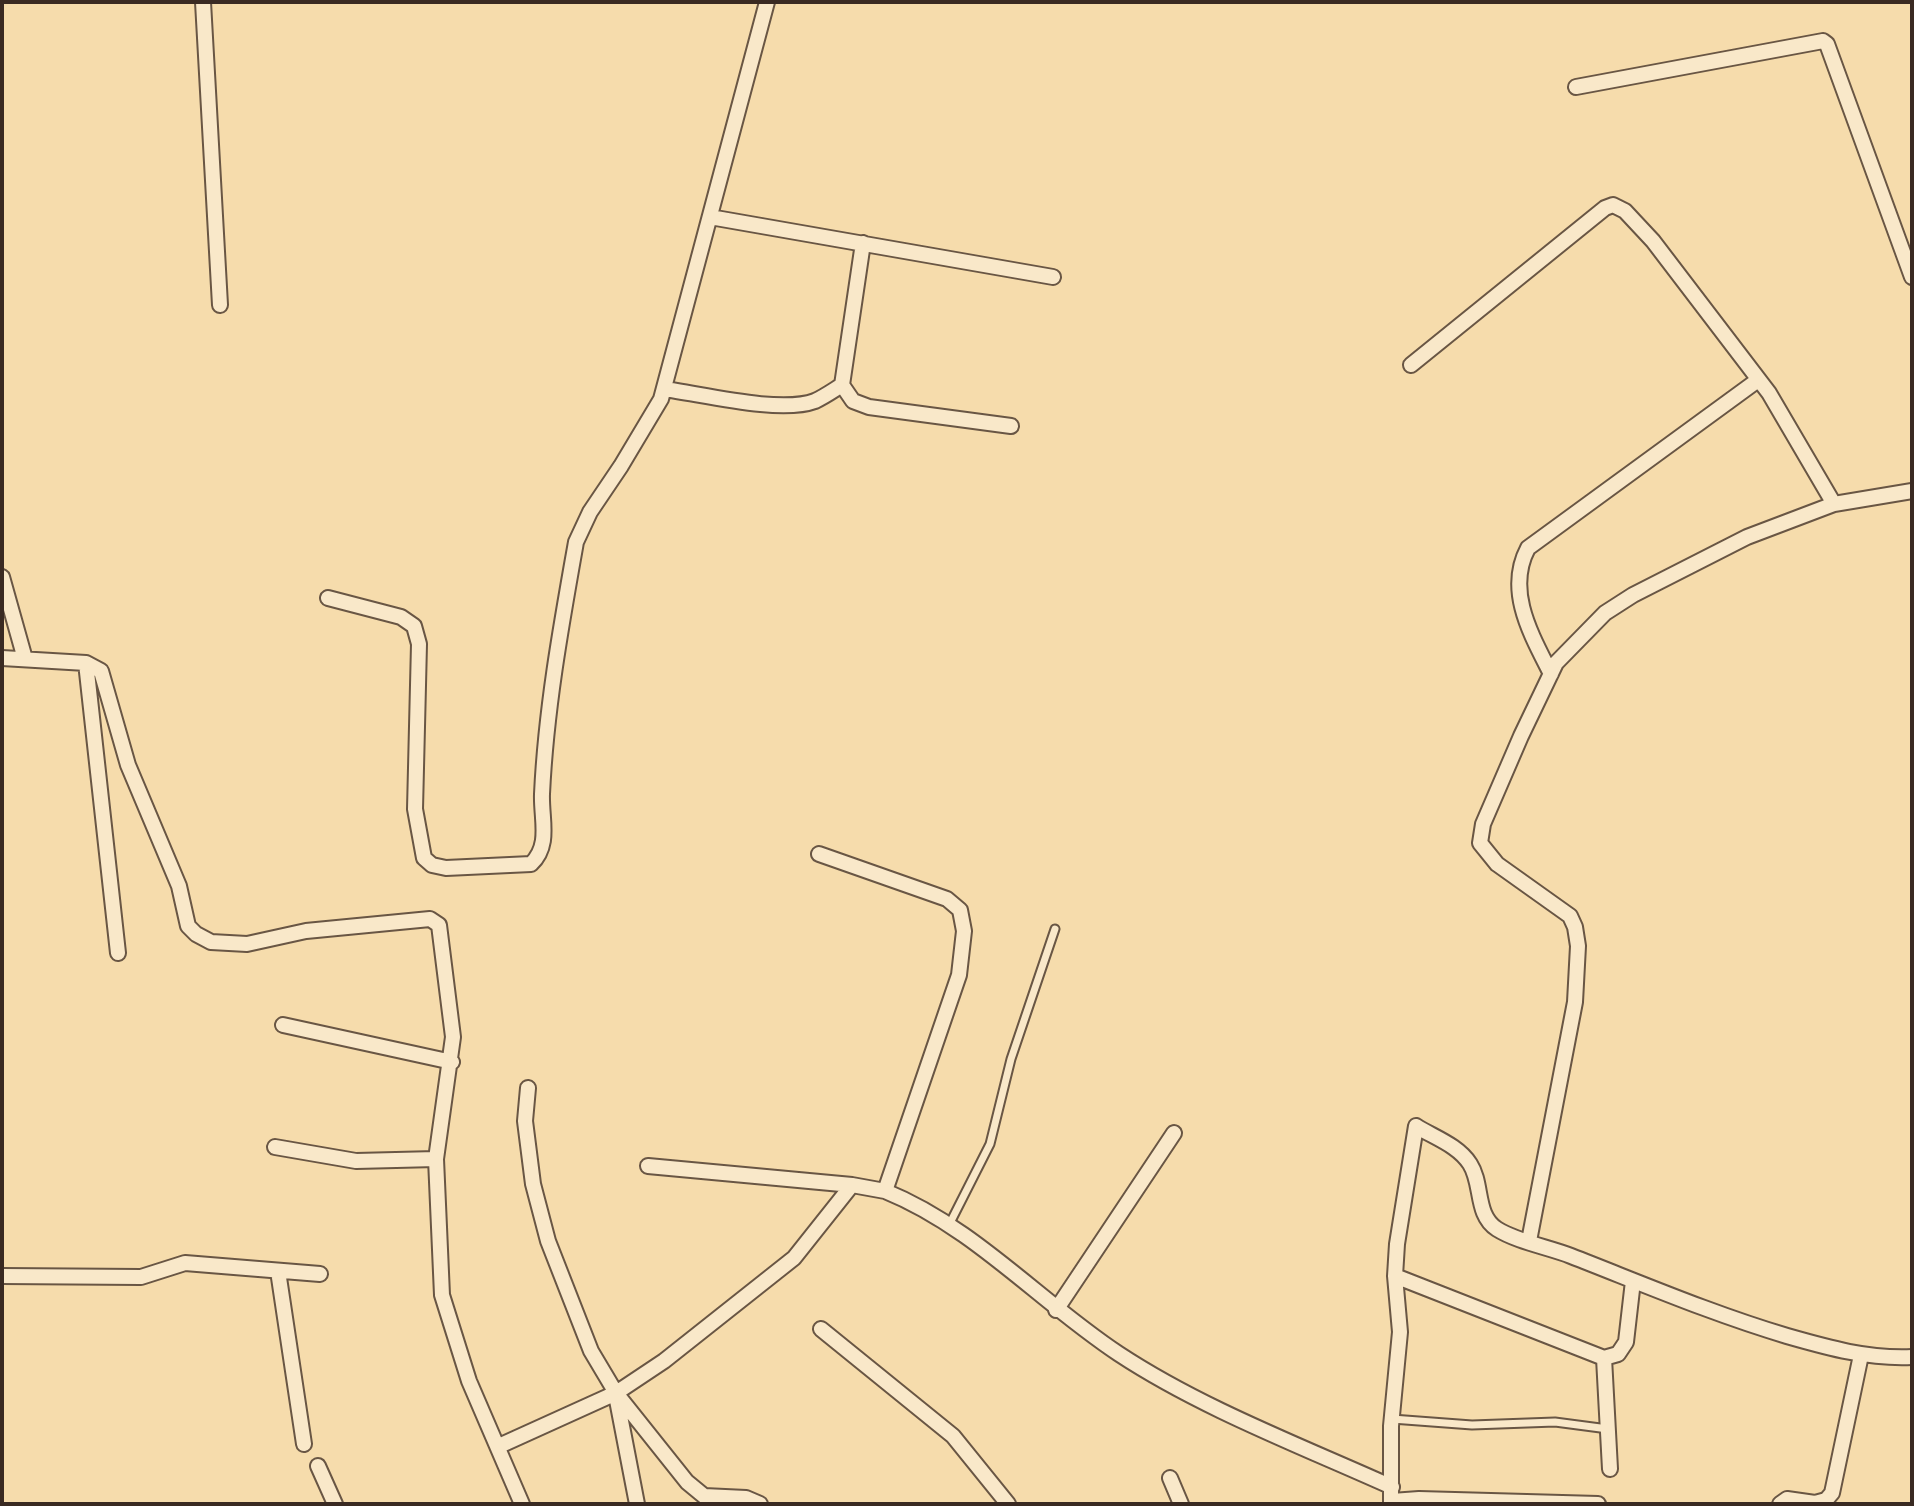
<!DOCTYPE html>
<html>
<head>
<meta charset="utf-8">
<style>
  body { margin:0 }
  #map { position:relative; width:1914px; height:1506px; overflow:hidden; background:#f6dcac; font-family:"Libre Bodoni",serif }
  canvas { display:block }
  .frame { position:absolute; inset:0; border:4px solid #3a2a22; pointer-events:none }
</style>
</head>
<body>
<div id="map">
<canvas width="1914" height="1506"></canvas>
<div class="frame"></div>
</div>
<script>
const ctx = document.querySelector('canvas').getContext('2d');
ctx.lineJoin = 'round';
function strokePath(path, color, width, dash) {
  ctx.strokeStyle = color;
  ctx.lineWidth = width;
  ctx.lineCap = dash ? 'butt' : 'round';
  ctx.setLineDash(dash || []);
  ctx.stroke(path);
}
const service = new Path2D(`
  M949,1225l41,-81 21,-85 44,-130
  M1392,1419l80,6 83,-3 53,7`);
const minor = new Path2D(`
  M203,2l17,303
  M1576,87l247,-46 4,3 85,233
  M710,217l343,60
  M863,243l-21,142 11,16 16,6 142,19
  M1411,365l194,-157 8,-3 12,6 28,30 116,152 65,111
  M664,389c38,5 116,25 151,12 9,-4 19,-11 27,-16
  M2,577l23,82
  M328,598l73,19 13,9 5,18 -4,165 9,49 8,7 14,3 85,-4c20,-19 10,-45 11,-70 4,-85 19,-168 34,-252l14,-30 31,-46 40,-67 106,-397
  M2,658l84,5 15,8 27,94 51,121 9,40 8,8 15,8 36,2 59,-13 124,-12 9,6 14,112 -17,122 6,136 27,86 53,123
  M86,663l32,290
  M1551,674c-19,-38 -46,-83 -23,-126l230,-168
  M819,854l128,45 13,11 4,21 -5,44 -74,216c89,36 155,111 234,163 82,54 182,92 273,133
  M283,1025l169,37
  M528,1088l-3,33 8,63 15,57 43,110 25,42 71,89 17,14 42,2 14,6
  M275,1147l81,14 80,-2
  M648,1166l204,19 33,6
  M1529,1241l46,-239 3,-56 -3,-19 -5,-11 -73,-52 -17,-21 3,-19 38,-88 35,-73 49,-50 28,-18 114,-58 87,-33 78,-13
  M278,1271l26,173
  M2,1276l139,1 44,-14 135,11
  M1395,1276l209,82 14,-4 8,-12 7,-61
  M1056,1310l118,-177
  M821,1329l132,107 55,68
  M1604,1358l6,111
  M616,1395l21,109
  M499,1446l117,-53 48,-32 130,-103 58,-73
  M318,1466l17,38
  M1170,1478l11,26
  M1392,1501l27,-2 179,5
  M1391,1504v-78l9,-94 -5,-56 2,-32 19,-118c17,11 42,19 54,38 13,20 5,51 27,65 21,13 51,18 74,27 72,28 142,58 216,80 42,12 81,23 125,21
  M1780,1504l7,-5 28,4 11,-3 6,-7 29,-138`);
strokePath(service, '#695644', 11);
strokePath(minor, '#695644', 18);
strokePath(service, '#f9e8c9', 7);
strokePath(minor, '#f9e8c9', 14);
</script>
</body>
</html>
